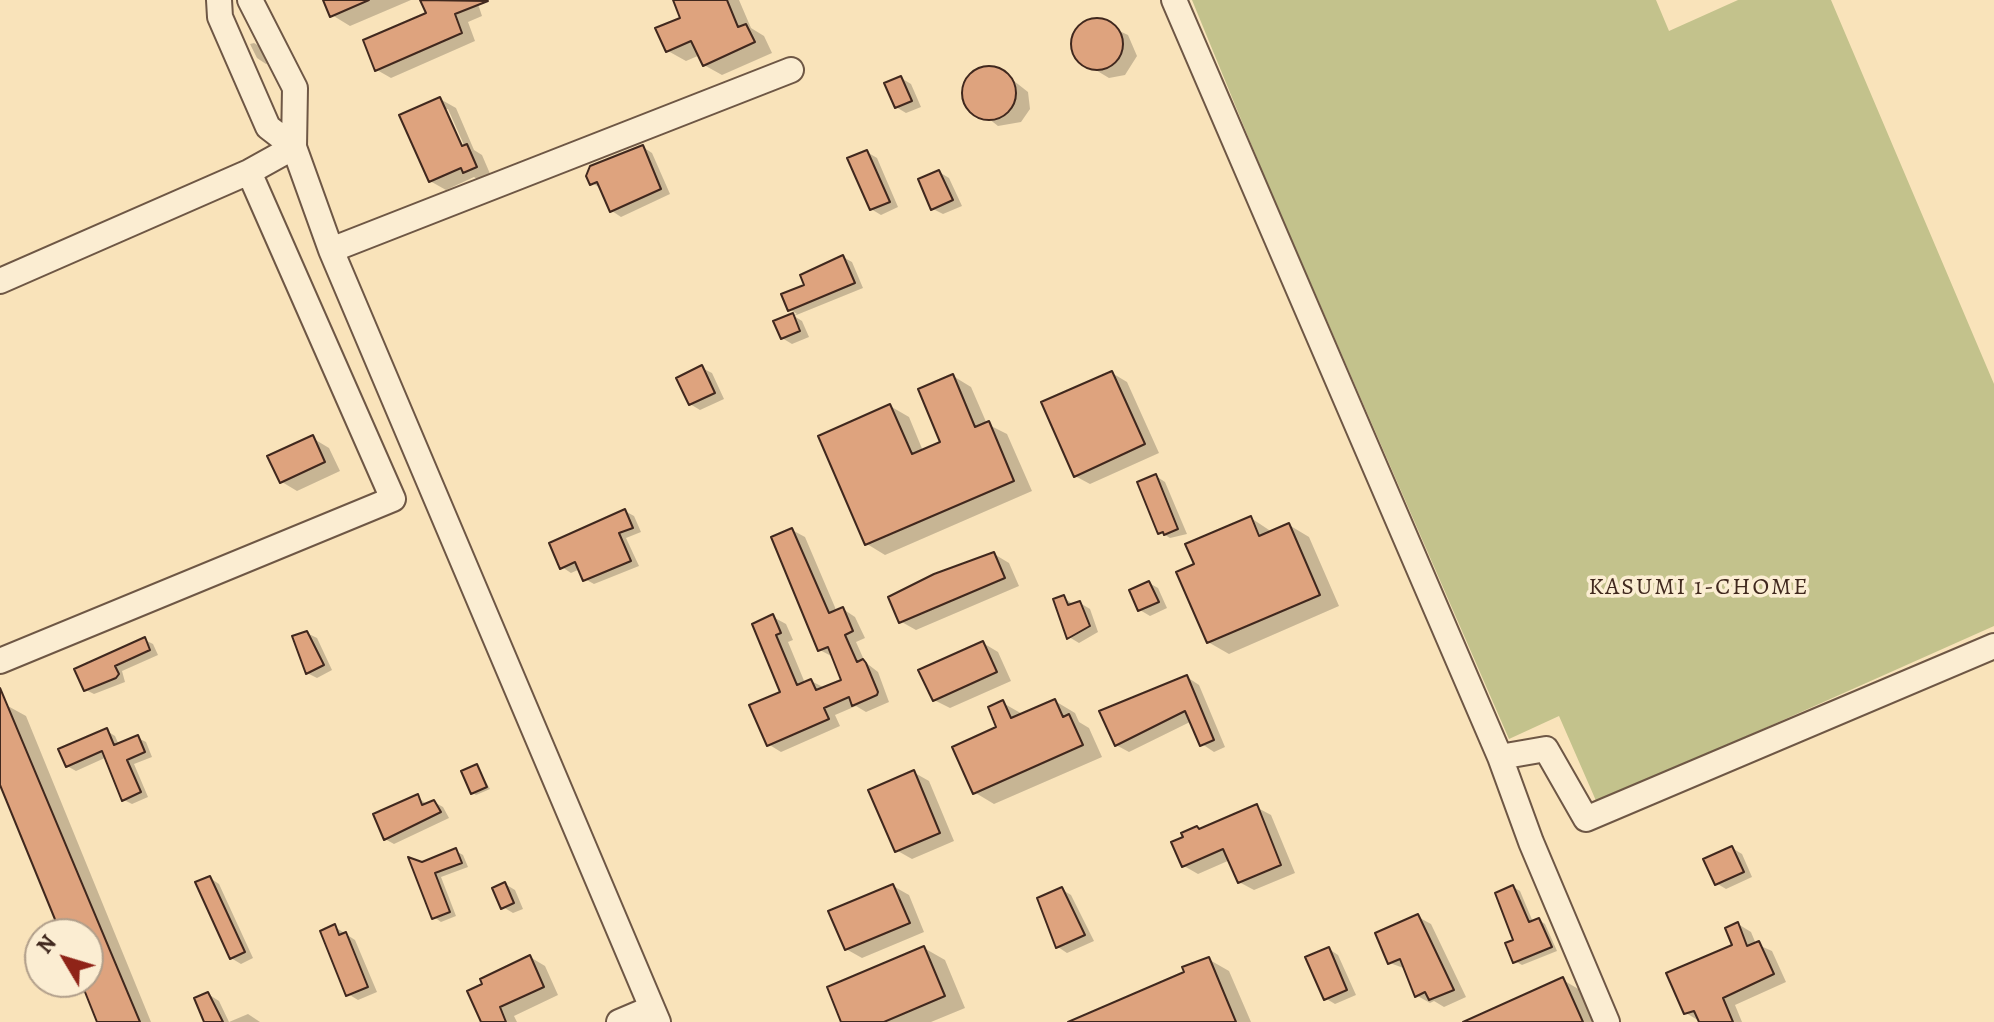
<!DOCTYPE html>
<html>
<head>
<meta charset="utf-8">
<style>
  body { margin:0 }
  #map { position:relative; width:1994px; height:1022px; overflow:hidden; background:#f9e3ba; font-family:Alegreya,serif }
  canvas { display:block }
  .north { position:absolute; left:24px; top:918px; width:80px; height:80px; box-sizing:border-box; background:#fbedd2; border:2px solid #b09e8a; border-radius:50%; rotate:308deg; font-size:22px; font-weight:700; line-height:32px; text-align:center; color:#40281e }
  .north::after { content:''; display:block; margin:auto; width:28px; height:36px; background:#8f2418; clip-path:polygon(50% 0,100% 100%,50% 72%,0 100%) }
</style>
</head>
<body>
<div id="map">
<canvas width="1994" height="1022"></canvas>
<div class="north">N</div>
</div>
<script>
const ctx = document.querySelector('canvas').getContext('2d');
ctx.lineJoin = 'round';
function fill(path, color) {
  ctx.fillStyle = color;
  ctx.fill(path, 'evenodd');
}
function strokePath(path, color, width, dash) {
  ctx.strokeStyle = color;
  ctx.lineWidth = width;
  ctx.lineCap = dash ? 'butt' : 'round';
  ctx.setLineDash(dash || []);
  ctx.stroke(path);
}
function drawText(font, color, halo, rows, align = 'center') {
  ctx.font = font + ' Alegreya,serif';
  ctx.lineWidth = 7;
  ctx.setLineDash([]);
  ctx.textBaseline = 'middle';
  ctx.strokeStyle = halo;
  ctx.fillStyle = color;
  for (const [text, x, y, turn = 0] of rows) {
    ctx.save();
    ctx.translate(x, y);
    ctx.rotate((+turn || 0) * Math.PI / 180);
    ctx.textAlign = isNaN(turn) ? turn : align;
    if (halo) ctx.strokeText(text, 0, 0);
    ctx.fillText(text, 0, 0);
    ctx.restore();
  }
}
fill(new Path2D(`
  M1192,0h464l13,31 69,-31h93l163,384v242l-397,177 -38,-87 -50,23 -241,-554z`), '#c3c28c');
fill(new Path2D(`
  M325,0h86l-61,26 -18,-11z
  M455,0h15l8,4 4,12 -14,6 7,19 -84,37 -14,-8 51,-56 -1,-4z
  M675,0h64l12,28 13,8 8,17 -50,22 -18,-10 -4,-10 -14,6 -18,-10 14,-32z
  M1098,21l30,14 9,21 -12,19 -16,3 -30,-18 -6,-15 5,-15z
  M254,43l10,6 7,13 -5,2 -9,-6 -7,-14z
  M983,68l17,2 28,22 2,17 -9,13 -23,4 -33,-26 4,-22z
  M901,78l10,6 10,23 -15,6 -10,-6z
  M440,99l16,9 18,42 8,5 9,21 -11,5 -6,-4 -28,13 -16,-9zM444,109h4l20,45 -4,2z
  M643,147l9,6 18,41 -49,23 -9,-6 -10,-22 -10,-6z
  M867,152l10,6 21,49 -17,8 -10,-6z
  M939,172l10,6 13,28 -19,8 -10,-5z
  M843,257l9,5 11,26 -69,28 8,5 7,16 -17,7 -10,-6 -6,-16 21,-8 -8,-5 18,-23z
  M702,368l10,5 12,26 -24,11 -10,-6z
  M1112,373l15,9 32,71 -69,31 -15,-8z
  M953,376l18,11 16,37 20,10 25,57 -147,64 -18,-11 23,-138 19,11 14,34 20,-8z
  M314,439l15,9 11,23 -43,20 -15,-9z
  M1156,476l9,6 22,52 -17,4 -10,-6z
  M625,511l9,5 7,16 -15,6 13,28 -45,18 -9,-5 -5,-10 -9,4 -9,-6z
  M1251,518l21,14 17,-7 20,12 30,69 -110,48 -21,-12 -12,-77z
  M792,530l13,7 32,75 6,-3 12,8 10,21 -9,4 9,20 13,10 11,30 -23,10 -10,-6 -21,9 5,11 -59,26 -13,-8 15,-51 -10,-76 13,7 7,16 -5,2 17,41 6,-2 14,7 19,-7 -11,-24 -13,-7z
  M994,554l15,9 10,23 -103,44 -16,-9z
  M1149,583l9,5 9,20 -17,8 -10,-6z
  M1063,597l11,8 6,-2 10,6 8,23 -19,11 -10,-6z
  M307,633l10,5 15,32 -15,8 -10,-5z
  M145,640l8,4 5,11 -36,16 3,11 -31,12 -8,-4z
  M983,643l15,9 13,29 -61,27 -16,-8z
  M1187,677l12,8 26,62 -11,5 -12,-8 -10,-23 -63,31 -13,-7z
  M1055,701l20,12 4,9 10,6 13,29 -108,47 -20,-12 25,-64 4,-25 21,12z
  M6,705l20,11 125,306h-50l-17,-40h4v-48h-24l-64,-155v-72z
  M107,731l8,5 4,9 19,-7 8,4 6,15 -18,7 14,33 -16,7 -8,-4 -17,-43 -31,14 -9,-5z
  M477,766l13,23 -14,6 -4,-3z
  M913,772l16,9 25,60 -42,18 -16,-9z
  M417,797l11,8 6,-3 9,5 6,11 -55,26 -9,-5z
  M1256,807l15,8 24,58 -41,17 -15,-8 -9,-22 -32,14 -14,-8 17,-35z
  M1732,848l10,6 10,23 -26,12 -10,-6z
  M456,851l7,4 5,12 -27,10 15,39 -15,6 -7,-5 -12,-53z
  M210,878l9,6 34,74 -12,6 -10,-6z
  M505,884l10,6 8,19 -10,4 -10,-6z
  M893,886l16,9 15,37 -62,26 -16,-9z
  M1513,887l7,4 13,31 6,-2 6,4 12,27 -35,14 -7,-4z
  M1061,889l10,6 23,46 -27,12 -9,-6z
  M1418,917l13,7 35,73 -22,10 -10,-6 -4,2 -14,-8 -10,-26 -16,-6z
  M1738,924l13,8 5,12 16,7 14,31 -51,23 7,17h-41l-15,-9 49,-67z
  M335,927l20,13 22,52 -19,8 -10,-6z
  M924,948l21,12 20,48 -34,14h-87z
  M1329,949l9,6 18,40 -21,9 -10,-6z
  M530,957l15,9 13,29 -44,21 3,6h-33z
  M1208,959l21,12 22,51h-178l113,-49z
  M1563,980l17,10 14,32h-127z
  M208,994l11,7 10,21 19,-8 12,8h-53z`), '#0003');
const building = new Path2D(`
  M323,0h46l-39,17z
  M420,0l68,1 -33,13 7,19 -87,38 -12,-31 63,-27z
  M673,0h54l11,27 8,-3 9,18 -52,24 -12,-25 -25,11 -11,-24 25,-10z
  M1071 44a26 26 0 1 1 52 0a26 26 0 1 1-52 0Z
  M962 93a27 27 0 1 1 54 0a27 27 0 1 1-54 0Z
  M901,76l11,25 -17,7 -11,-25z
  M440,97l22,49 5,-2 10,23 -14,6 -2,-5 -32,14 -30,-67z
  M643,145l18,44 -51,23 -13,-30 -7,3 -4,-9 4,-10z
  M867,150l23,52 -20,8 -23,-52z
  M939,170l14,30 -22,10 -13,-31z
  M843,255l12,28 -67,28 -7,-17 23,-9 -4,-10z
  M793,313l7,18 -19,8 -8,-18z
  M702,365l13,28 -26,12 -13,-27z
  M1112,371l33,73 -71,33 -33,-75z
  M953,374l22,53 14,-6 25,60 -149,64 -47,-109 72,-32 22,50 28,-12 -22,-53z
  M313,435l12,27 -45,21 -13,-27z
  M1156,474l22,55 -14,6 -1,-3 -5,2 -21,-52z
  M625,509l8,19 -14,5 12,28 -48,20 -8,-19 -15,7 -11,-26z
  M1251,516l8,20 30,-13 31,72 -113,48 -31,-71 18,-8 -9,-20z
  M792,528l37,85 14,-6 10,24 -8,4 12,27 6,-3 3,4 12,29 -1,3 -25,11 -3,-9 -25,11 5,11 -62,27 -18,-41 31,-13 -28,-68 21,-10 8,19 -5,2 21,50 14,-6 5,11 25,-10 -13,-33 -10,4 -47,-114z
  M994,552l11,26 -106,45 -11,-26 46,-23z
  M1149,581l10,21 -21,9 -9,-21z
  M1064,595l4,10 12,-4 10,25 -23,13 -14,-40z
  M307,631l17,34 -18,9 -14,-38z
  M145,637l5,13 -35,16 4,8 -3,4 -32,13 -10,-22z
  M983,641l14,31 -64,29 -15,-31z
  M1187,675l27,65 -14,6 -15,-35 -70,35 -16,-35z
  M0,688l140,334h-43l-16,-40h7v-48h-27l-61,-149z
  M1055,699l8,18 6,-3 14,31 -110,49 -21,-47 44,-20 -8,-20 15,-7 8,18z
  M107,728l7,17 24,-10 7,17 -18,8 14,32 -19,9 -20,-50 -36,16 -8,-18z
  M477,764l10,23 -16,7 -10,-23z
  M914,770l26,63 -45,19 -27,-62z
  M418,794l4,11 12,-5 7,12 -57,28 -11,-26z
  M1257,804l24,61 -43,18 -15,-34 -41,18 -11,-25 12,-5 -2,-4 16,-7 2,3z
  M1732,846l12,26 -29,13 -12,-26z
  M456,848l6,15 -27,10 15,39 -18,7 -24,-62 14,5z
  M210,876l35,76 -15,7 -35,-77z
  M505,882l9,21 -13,6 -9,-21z
  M893,884l17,39 -65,27 -17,-39z
  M1513,885l16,37 10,-4 13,29 -39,16 -8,-20 8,-3 -18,-47z
  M1062,887l23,48 -29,13 -19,-50z
  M1418,914l36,76 -25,10 -4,-8 -10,5 -15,-38 -12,5 -13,-31z
  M1738,922l9,24 12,-5 15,33 -51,24 10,24h-34l-5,-11 -10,3 -18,-41 66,-28 -7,-17z
  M335,924l4,11 7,-3 22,55 -22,9 -26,-65z
  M924,946l21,50 -61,26h-43l-14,-35z
  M1329,947l18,43 -23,10 -19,-43z
  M530,955l14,32 -44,20 6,15h-25l-14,-31 15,-7 -2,-5z
  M1209,957l27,65h-168l116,-50 -2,-5z
  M1563,977l20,45h-120z
  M208,992l15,30h-19l-10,-24z`);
fill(building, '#dea37e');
strokePath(building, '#40281e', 2);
const minor = new Path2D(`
  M219,0l1,17 48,110 26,20
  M250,0l45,88 -1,59 37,103 327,772
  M1174,0l326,757 31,85 76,180
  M331,250l460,-180
  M0,281l249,-109 45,-25
  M0,661l393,-162 -144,-327
  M1500,757l46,-8 40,70 408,-173
  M619,1022l33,-14`);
strokePath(minor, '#6e5745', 28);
strokePath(minor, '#fbedd2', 24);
ctx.letterSpacing = '2px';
drawText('24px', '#40281e', '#fbedd2', [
  ["KASUMI 1-CHOME",1699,588]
]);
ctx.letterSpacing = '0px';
</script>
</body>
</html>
